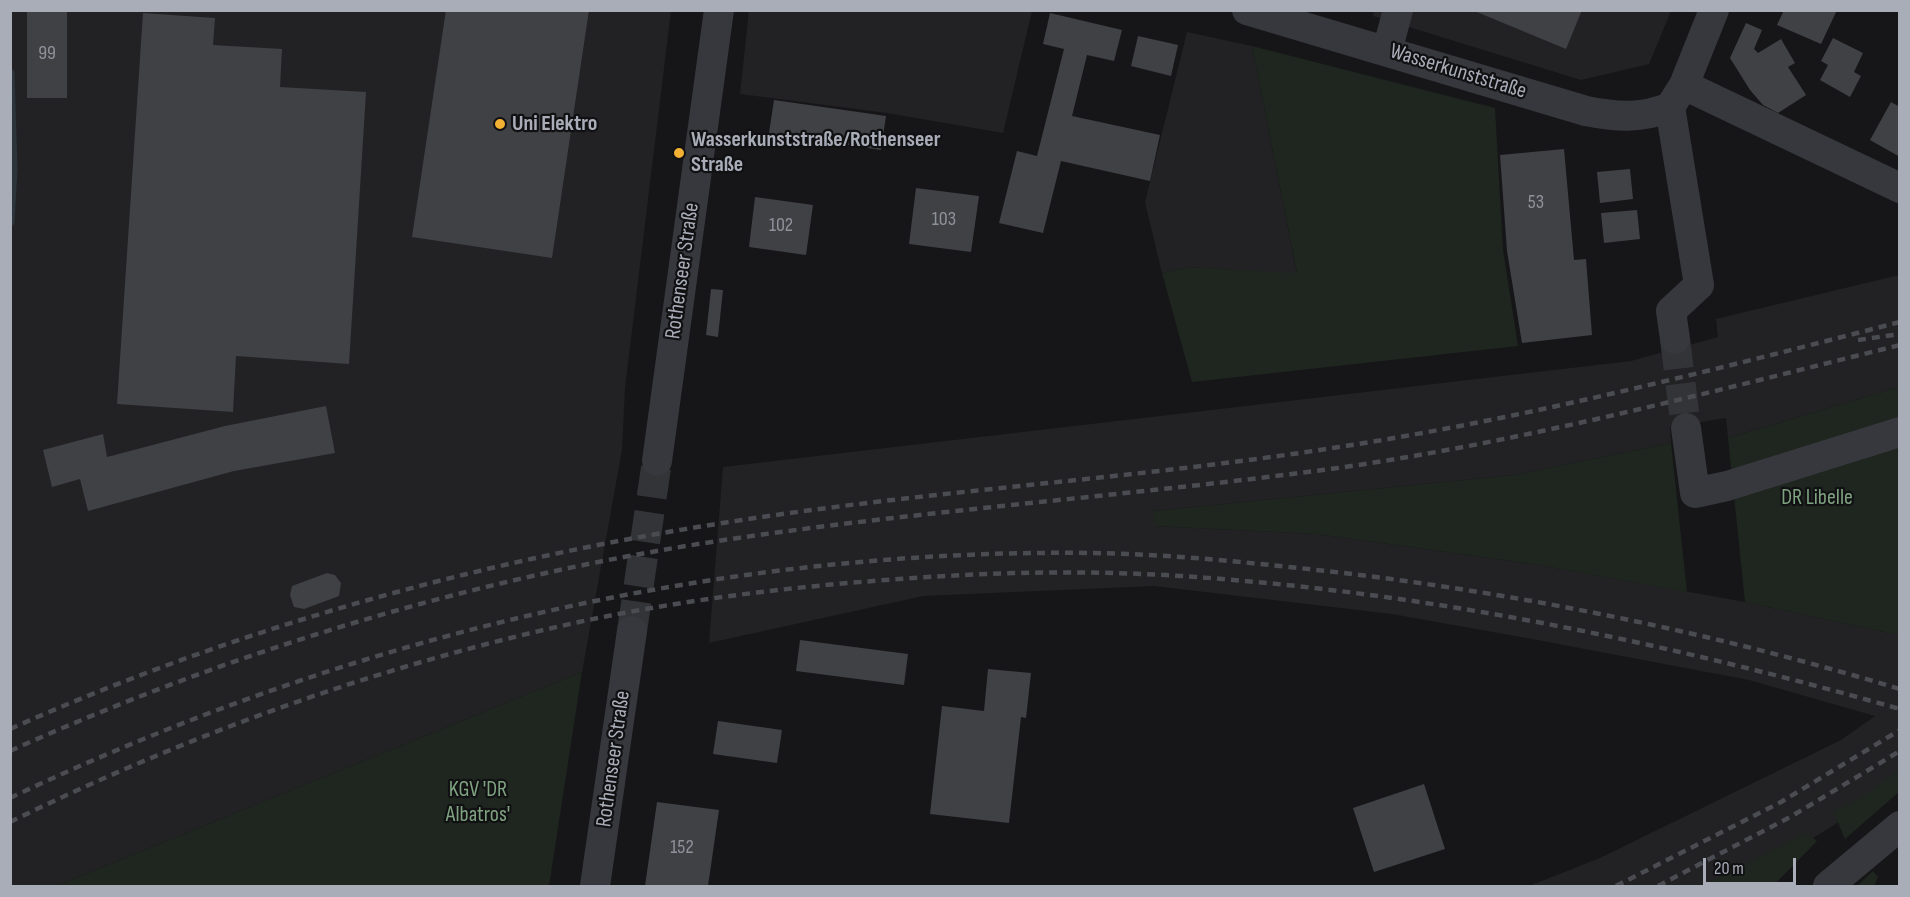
<!DOCTYPE html>
<html>
<head>
<meta charset="utf-8">
<style>
  body { margin:0 }
  #map { position:relative; width:1910px; height:897px; overflow:hidden; background:#161618; font-family:"Sofia Sans Condensed",sans-serif }
  canvas { display:block }
  .frame { position:absolute; inset:0; border:12px solid #a8adb8; pointer-events:none }
  .scale { position:absolute; left:1703px; top:858px; width:93px; height:27px; box-sizing:border-box; border:3px solid #a8adb8; border-top:0; padding-left:8px; font-size:18px; line-height:21px; white-space:nowrap; color:#a8adb8; -webkit-text-stroke:4px #111113; paint-order:stroke }
</style>
</head>
<body>
<div id="map">
<canvas width="1910" height="897"></canvas>
<div class="frame"></div>
<div class="scale">20 m</div>
</div>
<script>
const ctx = document.querySelector('canvas').getContext('2d');
ctx.lineJoin = 'round';
function fill(path, color) {
  ctx.fillStyle = color;
  ctx.fill(path, 'evenodd');
}
function strokePath(path, color, width, dash) {
  ctx.strokeStyle = color;
  ctx.lineWidth = width;
  ctx.lineCap = dash ? 'butt' : 'round';
  ctx.setLineDash(dash || []);
  ctx.stroke(path);
}
function drawText(font, color, halo, rows, align = 'center') {
  ctx.font = font + ' "Sofia Sans Condensed",sans-serif';
  ctx.lineWidth = 4.5;
  ctx.setLineDash([]);
  ctx.textBaseline = 'middle';
  ctx.strokeStyle = halo;
  ctx.fillStyle = color;
  for (const [text, x, y, turn = 0] of rows) {
    ctx.save();
    ctx.translate(x, y);
    ctx.rotate((+turn || 0) * Math.PI / 180);
    ctx.textAlign = isNaN(turn) ? turn : align;
    if (halo) ctx.strokeText(text, 0, 0);
    ctx.fillText(text, 0, 0);
    ctx.restore();
  }
}
fill(new Path2D(`
  M1374,10l297,1 -22,53 -68,16 -208,-64z
  M10,11h661l-46,377 -3,62 -40,222 -526,214h-45z
  M749,11v-1l283,1 -29,122 -116,-20 -147,-19z
  M1187,32l65,14 45,228 -109,-7 -26,6 -17,-71z
  M1899,275v112l-171,51 -2,-20 -56,9 1,16 -157,32 -360,36v15l163,8 222,31 206,37 154,33v149l-162,102h-208l71,-28 241,-118 34,-24 -126,-36 -217,-41 -140,-25 -238,-28 -231,10 -214,47 14,-176 908,-106 87,-24 -2,-18z`), '#222225');
fill(new Path2D(`
  M1252,46l243,62 8,142 15,96 -326,36 -30,-109 26,-6 109,6z
  M1899,387v248l-154,-33 -17,-164z
  M1671,443l16,149 -148,-27 -222,-31 -163,-8v-15l360,-36z
  M582,672l-33,214h-493z
  M1899,770v22l-54,47 -12,-28 26,-12z
  M1806,833l11,8 -44,45h-71z
  M1873,871l5,6 -4,9h-17z`), '#1e261f');
strokePath(new Path2D(`
  M10,73l3,96 -3,53`), '#2c353c', 9);
fill(new Path2D(`
  M27,10h40v88h-40z
  M446,10h143l-37,248 -140,-21z
  M1472,10h110l-16,39z
  M1784,10h53l-16,34 -44,-19z
  M143,13l72,5 -2,27 69,4 -2,38 86,5 -17,272 -113,-8 -3,56 -116,-8z
  M1050,13l72,17 -8,31 -27,-6 -15,61 88,19 -10,46 -89,-20 -18,72 -44,-10 18,-72 20,5 27,-107 -21,-5z
  M1746,23l16,7 -8,19 4,4 23,-14 14,24 -7,4 18,28 -28,18 -15,-8 -13,-15 -20,-32z
  M1138,36l40,9 -7,31 -40,-10z
  M1833,38l30,15 -9,19 7,4 -11,21 -30,-17 8,-15 -7,-4z
  M774,100l112,16 -5,34 -112,-17z
  M1891,102l9,5v50l-30,-17z
  M1564,149l10,111 12,-1 6,76 -70,8 -15,-92 -7,-96z
  M1630,169l3,30 -33,4 -3,-31z
  M916,188l63,8 -8,56 -62,-8z
  M755,197l58,8 -7,50 -57,-8z
  M1637,210l3,29 -36,4 -3,-30z
  M711,289l12,1 -5,47 -12,-2z
  M326,406l9,47 -101,18 -146,40 -8,-32 -28,8 -9,-37 60,-16 4,23 118,-31z
  M327,573l8,2 6,8 -2,13 -35,13 -10,-2 -4,-12 2,-9z
  M800,640l108,14 -4,31 -108,-14z
  M988,669l43,4 -5,45 -5,-1 -12,106 -79,-9 12,-108 42,5z
  M718,721l64,9 -5,33 -64,-9z
  M1424,784l21,65 -71,23 -21,-64z
  M657,802l62,8 -11,76h-63z`), '#404145');
strokePath(new Path2D(`
  M1675,339l11,89
  M632,631l25,-170`), '#333438', 30, [30, 15]);
strokePath(new Path2D(`
  M1247,10l339,101c30,6 55,8 84,-4l14,-22 30,-75
  M1387,51l11,-41
  M1684,85l216,103
  M1670,107l29,178 -28,26 4,28
  M1686,428l9,65 32,-7 173,-54
  M657,461l62,-451
  M595,886l37,-255
  M1828,886l72,-60`), '#37383d', 30);
strokePath(new Path2D(`
  M1858,340l42,-6
  M10,729c229,-102 472,-169 719,-207 202,-32 408,-43 610,-75 189,-29 375,-77 561,-125
  M10,751c231,-104 478,-177 728,-213 199,-29 400,-43 600,-70 189,-27 376,-77 562,-123
  M10,798c339,-161 709,-250 1084,-245 65,1 130,7 195,14 206,21 412,62 611,122
  M10,822c176,-86 360,-153 551,-196 110,-25 225,-39 338,-47 94,-7 188,-9 282,-3 245,16 484,66 719,133
  M1616,886l165,-84 119,-72
  M1658,886l134,-70 108,-65`), '#4a4c52', 4.5, [8, 6]);
for (const [x, y, r, color] of [
  [500,124,6,"#f2b134"],
  [679,153,6,"#f2b134"]
]) {
  const dot = new Path2D();
  dot.arc(x, y, r, 0, 2 * Math.PI);
  ctx.fillStyle = color;
  ctx.fill(dot);
  strokePath(dot, '#111113', 2);
}
drawText('20px', '#8e929b', null, [
  ["99",47,54],
  ["53",1536,203],
  ["103",944,220],
  ["102",781,226],
  ["152",682,848]
]);
drawText('22px', '#a8adb8', '#111113', [
  ["Wasserkunststraße",1458,72,17],
  ["Rothenseer Straße",683,271,-82],
  ["Rothenseer Straße",614,759,-82]
]);
drawText('bold 22px', '#a8adb8', '#111113', [
  ["Uni Elektro",512,124],
  ["Wasserkunststraße/Rothenseer",691,140],
  ["Straße",691,165]
], 'left');
drawText('22px', '#7fa381', '#111113', [
  ["DR Libelle",1817,498],
  ["KGV 'DR",478,790],
  ["Albatros'",478,815]
]);
</script>
</body>
</html>
